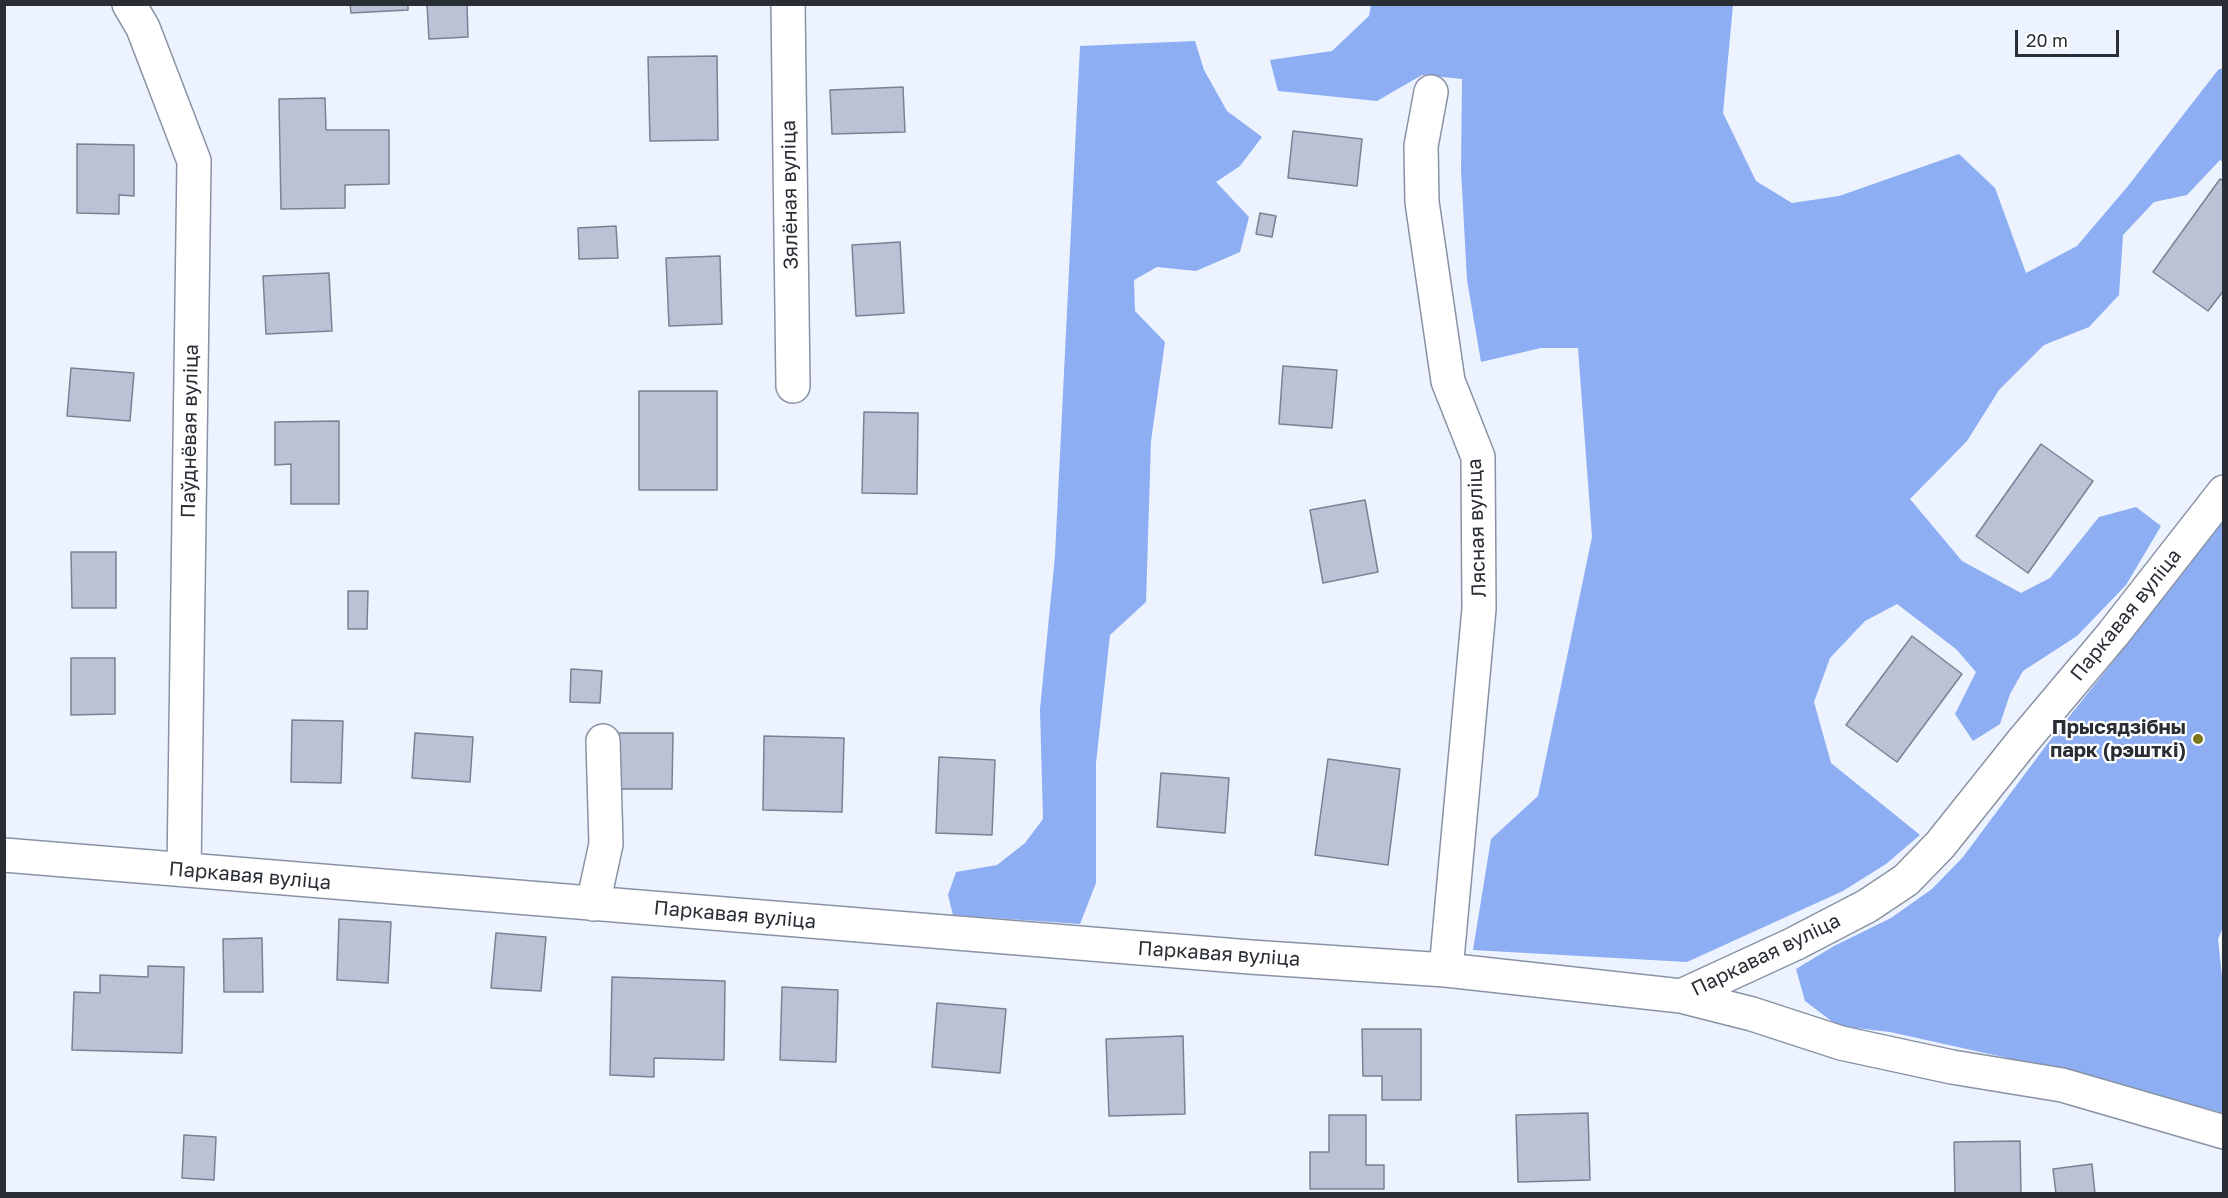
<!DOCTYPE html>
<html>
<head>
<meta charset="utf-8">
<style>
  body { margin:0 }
  #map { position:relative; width:2228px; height:1198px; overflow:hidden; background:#ecf2fe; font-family:"Golos Text",sans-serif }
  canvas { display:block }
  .frame { position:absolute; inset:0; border:6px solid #292d34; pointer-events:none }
  .scale { position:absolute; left:2015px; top:30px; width:104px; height:27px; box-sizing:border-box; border:3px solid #292d34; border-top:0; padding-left:8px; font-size:18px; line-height:21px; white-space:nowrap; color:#292d34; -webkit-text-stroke:4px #fff; paint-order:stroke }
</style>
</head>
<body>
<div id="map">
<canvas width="2228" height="1198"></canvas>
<div class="frame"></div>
<div class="scale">20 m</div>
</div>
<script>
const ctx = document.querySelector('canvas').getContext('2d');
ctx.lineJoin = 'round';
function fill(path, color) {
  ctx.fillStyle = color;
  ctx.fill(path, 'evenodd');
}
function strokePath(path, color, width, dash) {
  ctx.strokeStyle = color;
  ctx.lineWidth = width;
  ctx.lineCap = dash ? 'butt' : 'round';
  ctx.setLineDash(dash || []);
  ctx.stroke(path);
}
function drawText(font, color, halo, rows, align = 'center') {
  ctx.font = font + ' "Golos Text",sans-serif';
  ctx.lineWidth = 4.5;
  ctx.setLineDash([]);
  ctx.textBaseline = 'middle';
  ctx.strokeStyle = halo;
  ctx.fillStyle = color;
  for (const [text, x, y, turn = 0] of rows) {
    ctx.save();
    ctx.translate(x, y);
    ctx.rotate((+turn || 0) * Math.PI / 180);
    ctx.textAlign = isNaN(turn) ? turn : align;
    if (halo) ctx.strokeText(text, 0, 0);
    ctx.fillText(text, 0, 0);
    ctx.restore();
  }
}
fill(new Path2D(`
  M1371,5h362l-10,108 33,68 36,22 47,-7 120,-42 36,34 31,85 51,-27 51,-60 90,-116 5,-2v94l-3,-2 -33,35 -33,7 -31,33 -4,60 -30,32 -45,18 -45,45 -32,51 -57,58 52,62 59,32 29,-15 49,-61 37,-10 25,19 -35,59 -49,51 -54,35 -13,23 -10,30 -27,17 -18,-27 21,-42 -20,-23 -59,-45 -32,17 -35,37 -16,44 17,61 89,72 -34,29 -43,27 -156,71 -214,-12 18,-111 47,-43 54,-259 -14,-189h-37l-60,14 -14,-82 -6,-110 1,-91 -40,-4 -45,26 -99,-10 -8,-31 62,-9 37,-35z
  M1195,41l9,29 23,41 35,26 -22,29 -24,16 33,35 -9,35 -44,19 -39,-4 -23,13 1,31 30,31 -14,99 -5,161 -36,33 -14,128v120l-16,41 -127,-9 -5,-20 8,-23 41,-7 28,-22 18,-24 -3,-110 15,-153 25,-510z
  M2223,517l1,408 -6,14 6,57 -1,117 -157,-42 -176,-39 -52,-6 -33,-25 -9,-32 38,-23 57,-28 41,-29 31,-32 85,-114 84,-105z`), '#8daef3');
const building = new Path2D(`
  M350,4h58v6l-57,3z
  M427,4h40l1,33 -39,2z
  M717,56l1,84 -68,1 -2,-84z
  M903,87l2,45 -73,2 -2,-44z
  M325,98l1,32h63v54l-44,1v23l-64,1 -2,-110z
  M1293,131l69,8 -5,47 -69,-8z
  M77,144l57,1v51l-15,-1v19l-42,-1z
  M2220,179l4,2v109l-16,21 -55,-39z
  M1260,213l16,3 -4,21 -16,-3z
  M616,226l2,32 -39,1 -1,-31z
  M900,242l4,71 -48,3 -4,-71z
  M720,256l2,68 -53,2 -3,-68z
  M329,273l3,58 -66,3 -3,-58z
  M1283,366l54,4 -5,58 -53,-4z
  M71,368l63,5 -4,48 -63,-5z
  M639,391h78v99h-78z
  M864,412l54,1 -1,81 -55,-1z
  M339,421v83h-48v-40l-16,1v-43z
  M2041,444l52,37 -65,92 -52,-37z
  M1365,500l13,72 -55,11 -13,-73z
  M71,552h45v56h-44z
  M348,591h20l-1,38h-19z
  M1912,636l50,38 -65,88 -51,-37z
  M71,658h44v56l-44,1z
  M571,669l31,2 -2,32 -30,-1z
  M292,720l51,1 -2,62 -50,-1z
  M415,733l58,4 -3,45 -58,-4z
  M613,733h60l-1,56h-60z
  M764,736l80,2 -2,74 -79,-2z
  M939,757l56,3 -3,75 -56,-2z
  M1328,759l72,10 -12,96 -73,-10z
  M1161,773l68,5 -4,55 -68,-6z
  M339,919l52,3 -3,61 -51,-3z
  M496,933l50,4 -5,54 -50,-3z
  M262,938l1,54h-39l-1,-53z
  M148,966l36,1 -2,86 -110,-3 2,-58 26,1v-18l48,2z
  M612,977l113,4 -1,79 -70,-2v19l-44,-2z
  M782,987l56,3 -2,72 -56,-2z
  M937,1003l69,6 -6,64 -68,-6z
  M1362,1029h59v71h-39v-24h-19z
  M1183,1036l2,78 -76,2 -3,-77z
  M1588,1113l2,67 -72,2 -2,-67z
  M1329,1115h37v50h18v24h-74v-37h19z
  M184,1135l32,2 -2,43 -32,-2z
  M2020,1141l1,53h-66l-1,-52z
  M2092,1164l3,30h-39l-3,-25z`);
fill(building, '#bac3d6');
strokePath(building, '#798293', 1.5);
const minor = new Path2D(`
  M129,4l14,24 51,133 -10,709
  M788,4l5,382
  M1431,92l-10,54 1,56 26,179 30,76 1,152 -33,361
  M4,855l1246,102 196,13 235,26 71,18 89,29 111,24 110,18 162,47
  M593,904l13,-60 -3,-103
  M1681,996l113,-52 73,-38 39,-26 34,-35 83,-104 90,-107 111,-142`);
strokePath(minor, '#8992a4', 36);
strokePath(minor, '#fff', 33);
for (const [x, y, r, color] of [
  [2198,739,6,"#7c761a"]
]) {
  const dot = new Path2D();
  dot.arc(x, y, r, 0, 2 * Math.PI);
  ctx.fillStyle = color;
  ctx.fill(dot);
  strokePath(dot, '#fff', 2);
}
drawText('20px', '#292d34', '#fff', [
  ["Зялёная вуліца",790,195,-91],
  ["Паўднёвая вуліца",190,431,-89],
  ["Лясная вуліца",1477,528,-92],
  ["Паркавая вуліца",2126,615,-51],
  ["Паркавая вуліца",250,876,5],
  ["Паркавая вуліца",735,915,5],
  ["Паркавая вуліца",1219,954,4],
  ["Паркавая вуліца",1766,955,-26]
]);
drawText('bold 20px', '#292d34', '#fff', [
  ["Прысядзібны",2186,728],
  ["парк (рэшткі)",2186,751]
], 'right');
</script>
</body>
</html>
